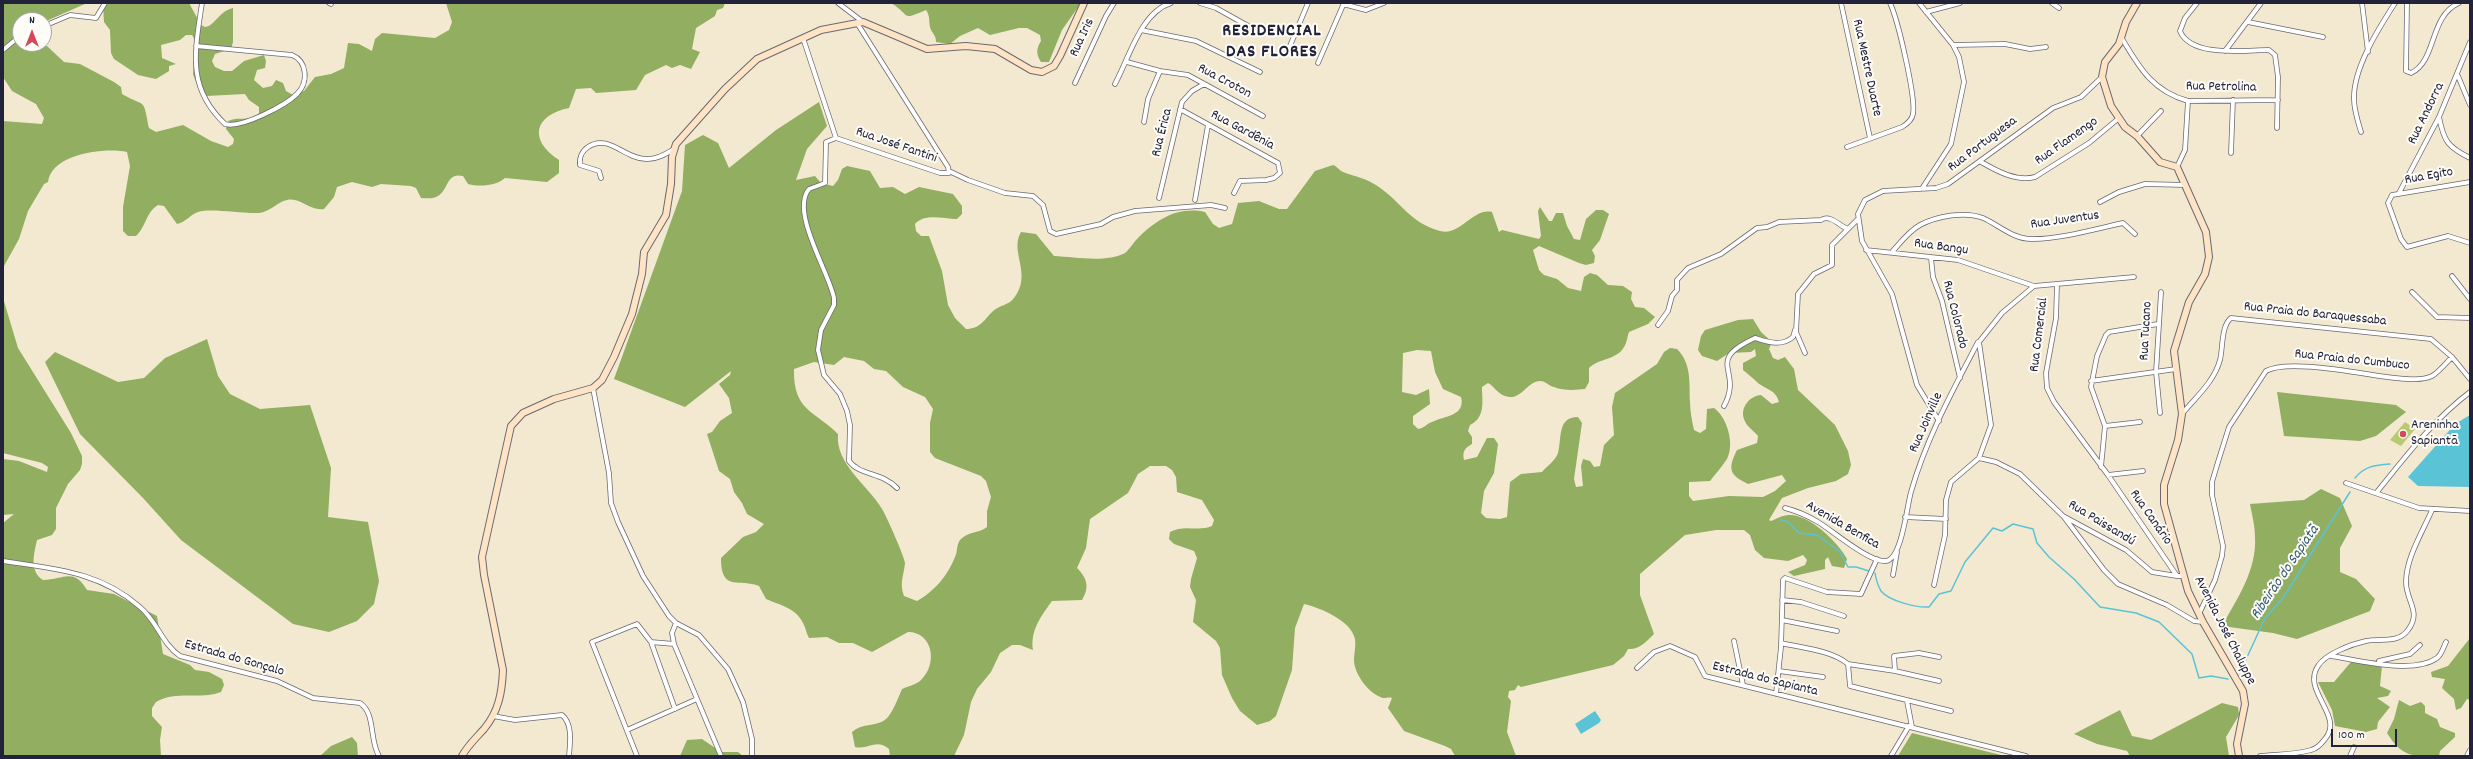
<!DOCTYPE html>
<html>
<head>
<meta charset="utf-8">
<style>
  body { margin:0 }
  #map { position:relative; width:2473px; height:759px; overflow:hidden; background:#f3e9d1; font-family:Dekko,sans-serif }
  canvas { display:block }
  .frame { position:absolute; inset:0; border:4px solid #22223b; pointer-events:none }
  .north { position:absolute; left:12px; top:12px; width:40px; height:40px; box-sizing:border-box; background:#fdfcf7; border:1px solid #a5a5ac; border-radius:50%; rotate:0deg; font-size:11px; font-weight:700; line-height:16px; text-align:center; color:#22223b }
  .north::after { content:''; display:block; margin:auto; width:14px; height:18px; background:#d1495b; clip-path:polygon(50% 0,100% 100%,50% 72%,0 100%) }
  .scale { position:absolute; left:2331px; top:729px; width:66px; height:18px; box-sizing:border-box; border:2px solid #22223b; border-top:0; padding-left:5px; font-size:12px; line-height:14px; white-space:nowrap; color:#22223b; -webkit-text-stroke:3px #fdfcf7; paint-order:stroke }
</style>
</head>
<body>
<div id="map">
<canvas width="2473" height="759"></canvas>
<div class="frame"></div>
<div class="north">N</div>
<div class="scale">100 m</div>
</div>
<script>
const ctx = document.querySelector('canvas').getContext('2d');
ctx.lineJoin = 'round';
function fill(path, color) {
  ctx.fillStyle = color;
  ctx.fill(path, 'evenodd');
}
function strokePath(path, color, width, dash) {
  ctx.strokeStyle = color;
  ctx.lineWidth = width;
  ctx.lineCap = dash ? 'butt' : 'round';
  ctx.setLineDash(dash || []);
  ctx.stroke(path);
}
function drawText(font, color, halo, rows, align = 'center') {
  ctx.font = font + ' Dekko,sans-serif';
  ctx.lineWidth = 4;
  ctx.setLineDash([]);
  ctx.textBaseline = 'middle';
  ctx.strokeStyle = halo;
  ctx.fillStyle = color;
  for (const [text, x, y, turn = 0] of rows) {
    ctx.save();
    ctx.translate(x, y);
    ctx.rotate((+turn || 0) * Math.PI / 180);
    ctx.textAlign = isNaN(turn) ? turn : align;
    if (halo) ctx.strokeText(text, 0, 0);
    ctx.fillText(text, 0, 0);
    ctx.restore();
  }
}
fill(new Path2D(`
  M2405,422l10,7 -14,17 -11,-6z`), '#b7ca6e');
fill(new Path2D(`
  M3,3h84l-43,19 -24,-2v24l27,2 17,16 16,2 34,18 7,5 1,7c24,14 21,2 27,34l7,4 27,-7 28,16 17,6 5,-3 1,-5 -8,-10 1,-7c10,-7 24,1 32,-9v-6l-10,-7 -4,-6 -39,2 -6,-3 -7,-19 2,-34 -3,-5h-6l-6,5 -19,5 1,13 14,6 -7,2v5l-13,8 -18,-4 -24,-16 -3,-6 -1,-23 -6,-8 -1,-16 -3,-3h89l12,22 4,2c10,-1 14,-16 28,-19v34l-2,7 -16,5 -3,7 3,6 9,4h8l12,-10 20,-6 2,6 -1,7 -8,2 -3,10 9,8 9,-2 4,-6 7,3 3,8 7,4 11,-4 11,-14 16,-3 13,-6 4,-25 11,1 13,7 3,-12 7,-6 53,5 14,-8 3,-8 -6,-19h279l-2,5 -6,2 -2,6 -19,12 -4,21 8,3 -9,17 -11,-4 -8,3 -6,-3 -21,10 -9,15 -40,3 -5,-5 -15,1 -7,19c-35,7 -41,32 -10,52v13l-12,9 -42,-4c-9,8 -25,9 -37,6l-5,-8c-18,-4 -14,16 -27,21 -4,2 -10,1 -15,1l-5,-10 -5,-2 -30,-2 -9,3 -20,-5 -15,5 -3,10 -10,12c-16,2 -23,-12 -37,-9 -10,2 -17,12 -28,13 -16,1 -48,-5 -61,-1 -8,3 -12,10 -21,12l-13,-18 -6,-1c-12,7 -12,22 -22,31h-8l-5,-5v-24l7,-41 -3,-14c-22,-5 -76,2 -79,30l-4,2 -16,27 -9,28 -15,27 -1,32 15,50 53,85 11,23v8l-2,6 -12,14 -12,24v21l-4,6 -15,5c-3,14 -8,31 6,40 21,0 30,-13 44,10l27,4 43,22 6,38 27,11 5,5 14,2 13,7 2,6 -3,7c-21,8 -45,-2 -65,10l-4,6v8l10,11 -2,13 1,16h-158v-233l11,-9 -11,1v-56l16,2 28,11 1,-5 -6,-4 -39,-10v-332l39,3 2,-6 -8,-14 -24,-13 -9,-14z
  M891,3h190l-19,27 -13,32h-8c-5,-8 -5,-13 0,-21l-1,-6 -13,-7h-8l-29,7 -12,-7 -18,8 -10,8 -14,-2c0,-6 -2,-7 -5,-12 -3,-7 0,-13 -5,-20 -26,11 -14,6 -35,-7z
  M819,102l8,24 -20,23 -11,31 19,-4 6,7 12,3 5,-6 4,-11 5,-3 23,5 10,17 13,-1 12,7 14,-7 34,7 9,12v8l-5,5c-14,0 -32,-6 -42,5l1,7 5,5h8l13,35 6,34 7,13 11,11c14,0 18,-9 27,-18 7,-6 16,-6 21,-13 19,-24 -5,-46 7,-66l15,2 18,22c21,1 52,7 71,-3 4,-3 8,-10 12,-14 19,-19 40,-33 68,-27l8,12 6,4 13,-4 6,-21 21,-2 20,8h8l28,-38 18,-6c4,1 6,5 10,7 13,5 23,6 36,15 24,17 30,35 61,44 20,6 32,-23 52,-19l7,20 3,-2 37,9 2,-3 -3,-25 2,-4 9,14h3l4,-8h7l4,13 7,13 6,1 6,-21 10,-9h7l6,4 -9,26 -8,10 3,6 -1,7 -8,2 -7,-2 -40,-17 -6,4 6,20 5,5 13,4 11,9 13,3 3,-14 6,-4 7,2 11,10 15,1 9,6 -1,7 4,8 9,1 11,9 -7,7 -19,8c-2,5 -2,11 -5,15 -7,13 -25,11 -35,21v14l-4,7c-9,1 -21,2 -31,-2 -5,-1 -8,-6 -14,-6 -13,0 -19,21 -35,15 -7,-2 -11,-10 -17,-13l-6,4c0,14 4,30 -12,38l-2,6 4,6v7c-7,4 -10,7 -8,16l13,-3 10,-19h7l4,6 -4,29 -10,18 -3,22 5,5 14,1 7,-2 3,-35 11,-8 21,-2c5,-6 14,-12 16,-19 4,-15 -1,-36 20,-36l4,6 -8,56 2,8 7,-1 -2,-20 2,-7 7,2 4,6 6,-1 4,-21 10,-10 -2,-28 3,-14 42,-29 7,-12 6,-4 7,1c15,15 12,34 13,53 0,9 2,19 4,28l6,3 6,-4 1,-20 7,-1c13,9 21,36 13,51 -5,8 -12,15 -17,22l-21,1v14l4,5 36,-5 34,1 12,-6 11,-10 -4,-6 -34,9c-18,-9 -21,-14 -11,-34l20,-7 1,-7c-4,-5 -12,-10 -14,-17 -4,-12 6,-23 17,-24l11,9 7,-2c-3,-12 -12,-12 -21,-19 -5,-5 -10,-9 -15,-13v-7l13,-7 -1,-7 -4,3 -22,1 -12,8 -15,-5 -4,-6 3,-14 4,-6 33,-10 15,-1 8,13 11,10 -3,7 4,9 5,2 7,-3 9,12 4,21 37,35 13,26 3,14 -3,9 -12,7 -28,7 -26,10 -13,22 2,1c5,-2 12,-6 18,-6 20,-1 49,27 58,44l-3,9 -12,-2 -4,-9 -3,3v9l-31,7 -6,-4 17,-7 2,-5 -4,-5 -15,6 -24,-3 -9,-8 -5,-15 -6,-5h-28l-31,5 -45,39v21l14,39c-8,8 -15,16 -26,15l-4,7 -11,9 -92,22 -3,-2 -3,5 -6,1 -1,6 3,4 -4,31 9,24h-61l-4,-7 -6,-3 -41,-15 -16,-23 4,-10c-3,-1 -5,0 -9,0 -14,-4 -28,-23 -29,-37 0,-7 2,-15 1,-22 -4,-19 -35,-31 -51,-35l-9,24 -3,42 -16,46 -6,5 -13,4 -17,-14 -8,-13 -10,-23 -2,-27 -4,-7 -23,-19 3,-22 -6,-13 1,-8 6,-21 -3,-7 -20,-7 -5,-5 1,-7c14,-8 28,0 42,-6l2,-6 -12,-20 -25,-8 -1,-15 -4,-7 -6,-4h-16l-12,8 -10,19 -38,26 -4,29 -9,20c10,10 13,19 5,32l-30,1c-11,15 -22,30 -19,49l-13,-5h-8l-12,8 -9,19 -14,17 -6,13 -7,33 -10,21h-64l-1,-7c-13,-11 -20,1 -34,-2l-3,-15c10,-9 22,-5 33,-12 7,-5 13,-22 17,-31 6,-3 14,-4 19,-9 17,-16 12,-48 -13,-48l-36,20 -19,-9h-14l-12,-6 -18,1c-3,-5 -3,-10 -6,-15 -7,-15 -23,-18 -37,-24l-7,-13c-19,-8 -38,7 -38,-28l22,-21 13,-5 8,-8 -17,-10 -5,-11 -8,-11 -4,-13 -11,-8 -12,-37 5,-2 8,-11 12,-8 -3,-15 -10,-14 11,-9 1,-4 -46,36 -71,-28 68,-188 3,-46 18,-10 15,8 11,25 47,-38zM1417,350l14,1 4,21 8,17 18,8c5,19 -17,19 -29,25 -6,2 -7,6 -14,7l-5,-5v-8l17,-12 -1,-15 -13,6 -14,-3 1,-39zM844,357l20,4 10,8 12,2 17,16 22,10 8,12 -3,14v29l5,6 46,18 5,5 5,16 -4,14v16c-9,7 -19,4 -27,13 -4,6 -2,11 -5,17 -7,18 -21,35 -38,44l-13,-5c-5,-13 0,-21 1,-33 0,-5 -19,-48 -23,-54 -14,-24 -47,-45 -44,-75 -24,-24 -45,-23 -44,-65l20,-7 20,3z
  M207,339l11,37 12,18 30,15 50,-4 21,63 -3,49 40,5 11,59 -5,23 -17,17 -28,11 -36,-8 -112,-84 -38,-42 -63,-64 -35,-72 10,-10 63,30 26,-4 21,-20z
  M2277,392l119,13 10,7 -30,24 -16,5 -76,-5z
  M2321,489l19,9 12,28 -12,22v24l16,7 19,20 -5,12 -73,28 -24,-6 -51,-7c15,-27 35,-56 33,-89 0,-11 -3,-22 -5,-33l54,-4z
  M2470,638v62l-3,-1 -6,9 -5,2 -2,-11 -12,-11 3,-9 -13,-2 -1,-5 17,-6z
  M2351,662l31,4 -2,20 11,5 -3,5 -11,2 13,9 -12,15 -1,7 -11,3 -31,-6 -3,-16 -14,-28h16z
  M2399,700l11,6 11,-4 4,4v7l12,6 3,8 15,6v4l-15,14 -1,5c-27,0 -36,2 -52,-23l7,-14z
  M2222,703l16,4 1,8 -13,22 3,19h-99l-3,-5 -30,-7 -23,-10 46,-24 12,26 19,4z
  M1912,733l93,23h-107z
  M352,737l5,6 1,13h-38l11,-10z
  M702,739l19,13h17l5,4h-63l7,-16z`), '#91ae61');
fill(new Path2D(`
  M2470,415v72l-52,-1 -10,-9 47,-53z
  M1595,711l6,9 -2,3 -18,11 -6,-10z`), '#5ac3d6');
strokePath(new Path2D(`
  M2355,478c10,-12 20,-13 35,-14
  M1781,520l7,2 11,11 18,2 6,4 17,13 8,15h8l13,4
  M1875,573c1,6 3,13 6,18 8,10 36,17 48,16l10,-13 12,-3 14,-29 28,-34 9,3 11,-7 20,5 4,14 12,14 25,22 26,28 36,6 23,9 33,32 7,24 12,-2 17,3
  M2243,666l22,-48 18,-20 67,-106`), '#5ac3d6', 1.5);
const street = new Path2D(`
  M329,3l2,1
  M838,3l25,19
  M1200,3l16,5 34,19
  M1841,3l29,135
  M1919,3l34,42 6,12 5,25 -13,62 -28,43
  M2052,3l7,5
  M2197,3l-12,15 -5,13c11,27 65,19 89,19l6,5 3,22 -1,51
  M2362,3l6,49
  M2407,3l-1,68 5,2c26,-12 18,-57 48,-70
  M1343,4l23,6 18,-7
  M1926,12l34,-9
  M2248,22l75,15
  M44,26l26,-11 26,3 9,-15
  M1141,30l55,11 64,31
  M2121,37c18,30 31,54 67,64l90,-1
  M803,38l33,100
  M1953,45l52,-1 25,5 16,-2
  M196,46l96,9c15,6 17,27 5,39 -11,11 -56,35 -72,30 -39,-37 -30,-73 -23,-121
  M3,50l17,-14
  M2225,51l36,-48
  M1287,53l21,-50
  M1127,62l33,9 28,4 75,41
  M1318,63l26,-60
  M2458,76l12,29
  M1075,83l31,-67 8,-13
  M1115,84c14,-26 26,-72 56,-81
  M1180,109l98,54 2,10 -6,5 -8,2 -26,1 -6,12
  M2439,117c5,25 9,30 31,41
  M1144,122l4,-23 12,-28
  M2361,132c-3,-10 -7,-22 -7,-33 -1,-31 25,-71 41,-96
  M2137,136l24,-25
  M836,138l-10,4 -1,41 -16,6c-19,23 20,83 25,109v7l-13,25 -3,20 6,25 16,19 7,17 3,14 -1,36c11,15 33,11 48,27
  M836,138l104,35h9l-1,-6 -91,-144
  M1847,147l55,-20c5,-3 10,-7 11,-13 3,-17 -15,-94 -23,-111
  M2231,153l2,-53
  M1981,162c16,9 35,20 54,15l54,-34 30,-25
  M2177,167l8,-17 3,-49
  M949,171l19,9 37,13 28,3 10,9 7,26 6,3 45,-10 12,-7 22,-6 76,-6 14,3
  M601,178l-2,-7 -19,-6c-1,-7 2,-14 8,-18 20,-14 37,12 58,12 10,1 20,-5 28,-10
  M2470,182l-78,13 -4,8 13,36 6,8 41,-11 22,7
  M2399,193l40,-76 31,-75
  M1159,198l23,-96 10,-11 12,-7
  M1195,200l13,-75
  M2100,202l19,-10 26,-8 41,1
  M1866,250l92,10 76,26
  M1892,252c8,-9 17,-21 28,-27 17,-9 45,-14 63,-7 16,7 31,22 50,21 28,0 62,-10 90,-16l12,11
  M1931,258l2,19 9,24 18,77
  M2452,276l18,23
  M2057,284l-1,34 -10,55 1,15 7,14 54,73 69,101h6
  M2412,292l25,25 33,1
  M1658,325l10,-14 4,-15 5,-6v-10l11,-12 33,-14 36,-26 10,-1 12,-5 42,-2c10,-6 18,6 27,9
  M1805,353l-9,-21 2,-38 16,-20 18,-9v-20l26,-26
  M2091,381l85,-12
  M593,388l16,85 2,30 7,19 25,54 26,40 7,7 23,12 29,34 15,33 9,37v17
  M1724,406c20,-37 -21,-44 31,-68 13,4 26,9 38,-1l2,-7
  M2160,413l-4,-41 5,-80
  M2182,414c14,-17 32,-32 38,-54 3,-12 1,-34 11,-42l200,21 21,18 18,22
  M1939,421l-22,-36 -25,-91 -30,-53 -4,-27 7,-14 18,-9 53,-3 12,-4 105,-76 28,-11 21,-20
  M2105,426l35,-4
  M1979,458l17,4 24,12 43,42 63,34 26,22 25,4
  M2101,467l4,-41 -14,-39 6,-31 9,-21 3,-3 49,-8
  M2108,475l35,-4
  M2346,483l73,25 51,3
  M2377,492c29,-36 56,-72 93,-100
  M1785,508c12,3 23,8 33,14 15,9 52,41 68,39 16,-2 21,-56 25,-69 15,-53 42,-102 67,-150
  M1905,517l41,2
  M2064,517l40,53 14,14 49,21 27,16 9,1
  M3,561c51,8 96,10 137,46 17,14 22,37 40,49l97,25 36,17 47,5c16,11 9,37 19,53
  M1893,575l4,-23
  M1934,585l11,-50 1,-35 5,-18 28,-24 12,-33 -12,-83 23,-29 32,-27 100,-9
  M1782,600l19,2 43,14
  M2199,614l16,-34 7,-24 1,-10 -11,-51v-13l6,-20 11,-35 37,-56c23,-13 100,4 129,7 11,1 26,3 37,-2 7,-4 14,-13 20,-19
  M1782,620l55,11
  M676,623l-4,10 2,11 47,112
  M1734,641l9,44
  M651,642l24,67
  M1781,643c21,5 50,7 67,21l2,22 101,25
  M2331,656c27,4 82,19 106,2 5,-4 6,-10 9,-16
  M2379,661l31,-7 10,-9
  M1848,664l47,7 44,10
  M1637,668l17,-16 16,-6 25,11 10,19 321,80
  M1779,671l44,6
  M1895,671l-1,-15 25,-3 20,4
  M1776,694l5,-47 2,-67 2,-2 42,14 34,2 16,-35
  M1907,701l5,26
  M493,716l22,4 47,-5c11,9 8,28 7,41
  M627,730l70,-31
  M637,756l-45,-114 45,-18 14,18 23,2
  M1891,756l18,-30
  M2260,756c16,-2 35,-1 51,-6 5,-1 11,-7 14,-11 20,-23 -24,-48 -7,-73 7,-12 34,-22 48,-25 14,-3 32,3 42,-11 14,-18 -2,-29 -2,-48 0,-24 17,-51 26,-72
  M2350,756l4,-9
  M2467,756l3,-6`);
const secondary = new Path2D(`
  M2137,3l-11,19 -7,22 -14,18 -3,15 9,29 14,21 12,9 23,26 17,5 29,65 3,25 -4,17 -16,28 -15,49 8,63 -4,26 -14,45v19l24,87 15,31 40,69 2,13 -8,40 2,12
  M462,756c6,-11 14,-18 22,-27 15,-18 18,-37 19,-59l-19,-95 -2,-18 29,-131 12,-13 31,-14 39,-11 9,-8 12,-23 18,-43 10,-40 2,-22 22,-37 5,-31 1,-27 4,-13 49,-55 32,-30 64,-29 42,-8 64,27 39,-3 29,3 36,21 11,2 12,-6 6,-10 24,-53`);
strokePath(street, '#6b6870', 5.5);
strokePath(secondary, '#6b6870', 8);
strokePath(street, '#fff', 4);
strokePath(secondary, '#fee4c5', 6);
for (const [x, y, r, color] of [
  [2403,434,4,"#d1495b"]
]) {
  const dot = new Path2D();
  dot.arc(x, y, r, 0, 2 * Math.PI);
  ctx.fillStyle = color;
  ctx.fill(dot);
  strokePath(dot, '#fdfcf7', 1.5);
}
drawText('14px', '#22223b', '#fdfcf7', [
  ["Rua Iris",1083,38,-65],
  ["Rua Mestre Duarte",1866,68,78],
  ["Rua Croton",1224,82,28],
  ["Rua Petrolina",2221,88,1],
  ["Rua Andorra",2427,114,-64],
  ["Rua Gardênia",1242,131,28],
  ["Rua Érica",1163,133,-76],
  ["Rua Flamengo",2067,142,-35],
  ["Rua Portuguesa",1983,145,-37],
  ["Rua José Fantini",896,146,19],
  ["Rua Egito",2429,177,-10],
  ["Rua Juventus",2065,221,-8],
  ["Rua Bangu",1941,248,8],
  ["Rua Colorado",1954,315,76],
  ["Rua Praia do Baraquessaba",2315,315,6],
  ["Rua Tucano",2147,331,-87],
  ["Rua Comercial",2040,335,-83],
  ["Rua Praia do Cumbuco",2352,361,6],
  ["Rua Joinville",1927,423,-66],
  ["Rua Canário",2150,518,55],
  ["Rua Paissandú",2101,524,31],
  ["Avenida Benfica",1842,526,30],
  ["Avenida José Chaluppe",2224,631,63],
  ["Estrada do Gonçalo",234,659,16],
  ["Estrada do Sapianta",1765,680,14]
]);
drawText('14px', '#22223b', '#fdfcf7', [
  ["Areninha",2411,426],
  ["Sapiantã",2411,442]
], 'left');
drawText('italic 15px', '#365a71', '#fdfcf7', [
  ["Ribeirão do Sapiatã",2286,573,-56]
]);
ctx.letterSpacing = '1px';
drawText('bold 18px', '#22223b', '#fdfcf7', [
  ["RESIDENCIAL",1272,33],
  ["DAS FLORES",1272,54]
]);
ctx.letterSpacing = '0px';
</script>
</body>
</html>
